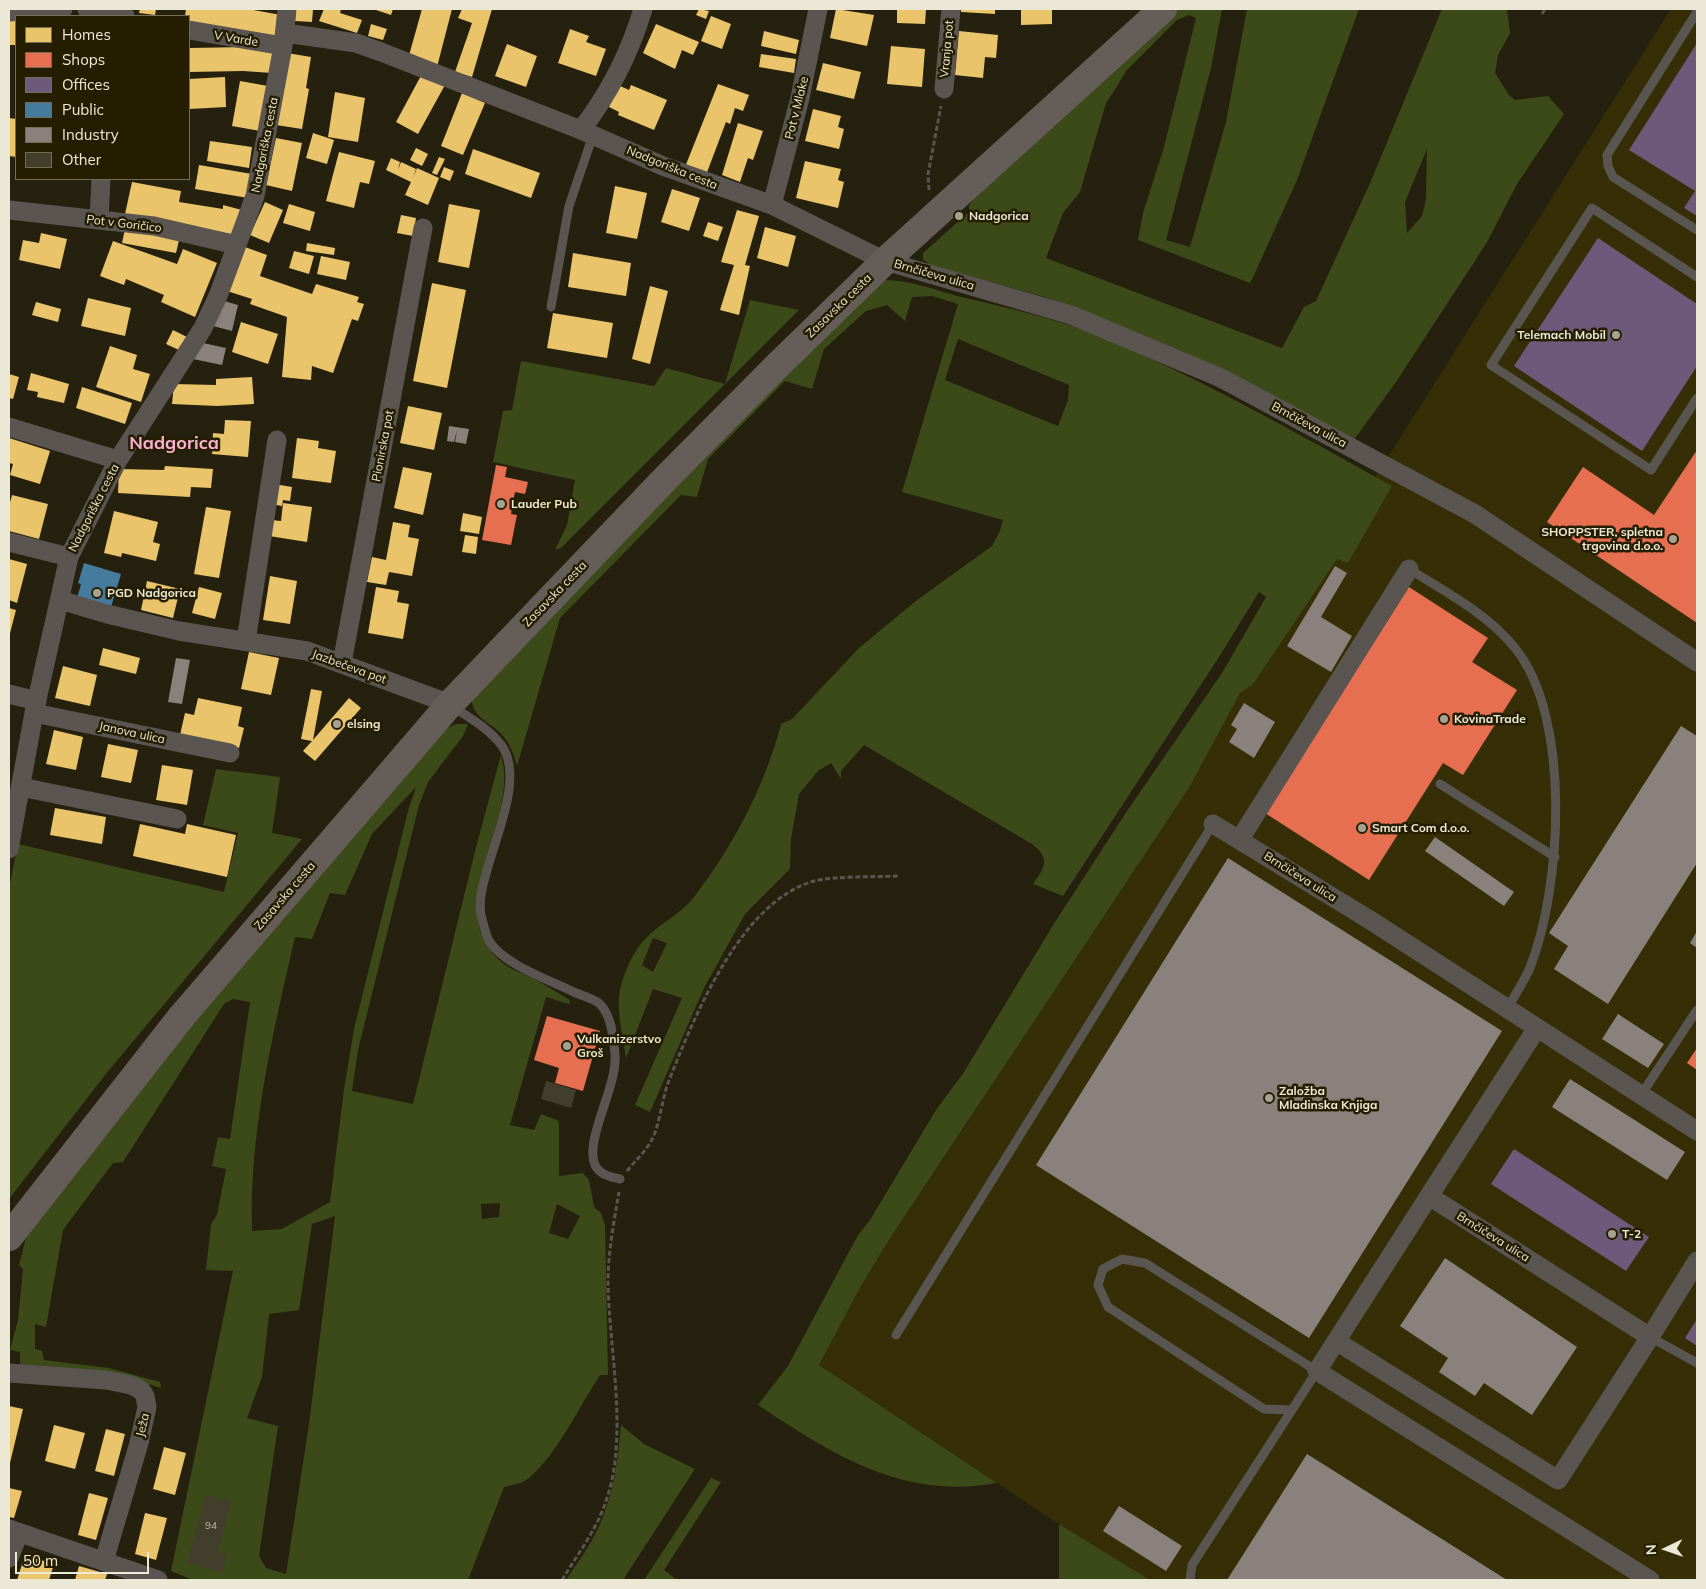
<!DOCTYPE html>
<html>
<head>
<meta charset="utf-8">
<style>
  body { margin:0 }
  #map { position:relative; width:1706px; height:1589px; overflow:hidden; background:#25210e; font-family:Mulish,sans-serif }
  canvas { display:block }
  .frame { position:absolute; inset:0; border:10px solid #ece8d6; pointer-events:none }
  .legend { position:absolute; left:15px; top:15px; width:175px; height:165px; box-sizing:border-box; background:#241d00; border:1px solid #746e56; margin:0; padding:6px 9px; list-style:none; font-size:15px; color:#ece8d6 }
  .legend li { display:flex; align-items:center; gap:10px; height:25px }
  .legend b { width:25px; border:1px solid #746e56 }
  .north { position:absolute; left:1641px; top:1524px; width:50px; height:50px; -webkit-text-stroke:4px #241d00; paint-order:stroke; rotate:267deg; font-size:14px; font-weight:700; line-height:20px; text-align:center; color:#ece8d6 }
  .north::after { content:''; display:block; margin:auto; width:18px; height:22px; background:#ece8d6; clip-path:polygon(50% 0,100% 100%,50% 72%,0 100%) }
  .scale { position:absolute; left:15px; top:1552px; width:134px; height:22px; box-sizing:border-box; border:2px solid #ece8d6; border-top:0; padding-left:6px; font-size:15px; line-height:18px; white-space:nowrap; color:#ece8d6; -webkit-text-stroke:4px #241d00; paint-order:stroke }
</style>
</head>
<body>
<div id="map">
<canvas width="1706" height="1589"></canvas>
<div class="frame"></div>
<ul class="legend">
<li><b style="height:14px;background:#e9c46a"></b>Homes</li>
<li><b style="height:14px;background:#e76f51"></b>Shops</li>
<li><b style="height:14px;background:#6d597a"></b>Offices</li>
<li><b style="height:14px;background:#457b9d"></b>Public</li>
<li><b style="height:14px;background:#8a817c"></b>Industry</li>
<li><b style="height:14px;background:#423e2b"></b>Other</li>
</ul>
<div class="north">N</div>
<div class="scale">50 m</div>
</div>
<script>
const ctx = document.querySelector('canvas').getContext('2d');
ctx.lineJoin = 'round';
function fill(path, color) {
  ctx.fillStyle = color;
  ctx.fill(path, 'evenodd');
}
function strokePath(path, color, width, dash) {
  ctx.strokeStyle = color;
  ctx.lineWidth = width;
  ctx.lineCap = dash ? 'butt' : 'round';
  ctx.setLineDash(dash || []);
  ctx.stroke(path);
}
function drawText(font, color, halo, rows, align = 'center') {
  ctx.font = font + ' Mulish,sans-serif';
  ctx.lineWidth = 5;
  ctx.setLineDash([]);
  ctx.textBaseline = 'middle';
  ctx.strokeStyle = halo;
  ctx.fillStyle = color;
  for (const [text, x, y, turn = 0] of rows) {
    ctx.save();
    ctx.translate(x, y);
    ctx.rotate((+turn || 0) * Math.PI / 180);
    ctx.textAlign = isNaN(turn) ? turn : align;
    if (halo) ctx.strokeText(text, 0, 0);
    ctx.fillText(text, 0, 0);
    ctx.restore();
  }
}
fill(new Path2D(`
  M1671,9h26v1571h-547l-91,-56 -240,-159 42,-79 26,-43 81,-121z`), '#362e06');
fill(new Path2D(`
  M1176,9h46l-11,59 -45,172 24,7 36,-125 21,-113h112l-62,171 -42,93 -5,10 -112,-43 5,-27 21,-66 32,-129 -7,-3 -12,5 -51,51 -12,20 -8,12 -26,89 -17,21 -17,45 236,90 22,-41 12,-6 55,-120 71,-172h65l3,24 -12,22 -3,18 14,22 6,5 33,-4 16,18 -47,70 -31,60 -90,138 -43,59 -277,-132 -28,-11 -118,-33 -7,-6v-6l46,-41v-6l20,-30zM1427,149l-1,50 -4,17 -15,17 -2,-31z
  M884,280c27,0 51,10 77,17 47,11 94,21 138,39 102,42 197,97 293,150l-44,77 -11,-4 -84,125 -13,9 -50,93 -303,457 -26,43 -42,79 178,118c-94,17 -164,-28 -239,-78l30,-39 70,-131 12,-15 66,-110 28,-38 91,-150 72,-111 95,-138 44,-76 -7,-5 -40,65 -156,239 -30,-12c12,-17 18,-25 -1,-40l-168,-99 -23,26v8l-10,-16 -13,8 -19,23 -8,45 -1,30 -45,45 -41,74 -54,124 -15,-7 47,-107 -29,-9 -27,69c-2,-17 -9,-44 -7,-61 2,-19 13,-44 26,-58 15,-16 36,-25 49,-42 39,-51 71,-111 87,-173l11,-5 67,-71 58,-48 75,-54 8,-15 3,-11 -101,-28 56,-188 -26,-8 -20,1 -7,24 -18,-16 -21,6 -42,38 -12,40 -27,-8 -77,78 -11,38 -16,-2 -121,123 -43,148c-3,-11 -6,-20 -13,-29 -12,-15 -29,-16 -33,-38l194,-209zM958,339l111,46 -1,15 -10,26 -113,-46zM653,938l14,5 -14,29 -11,-7z
  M750,300l49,10 -238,238 -6,2 12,-25 8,-45 -82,-18 10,-51 9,-1 9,-49 133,25 12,-18 59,16z
  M457,724h11l-5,12 -35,46 -9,23 -61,245 -6,41 61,13 63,-257 25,-92c20,65 -60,147 -3,204 11,11 26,14 40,22 11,6 21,13 32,19l-1,4 -23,-7 -36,128 24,5 7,-16 18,7v55l24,-3 6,7 5,27 7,6 4,12 3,150h-8c-21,32 -42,78 -71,103 -7,6 -17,7 -25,9l-36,93h-275l-22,-9 62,-300 -27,-1 5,-46 6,-9 9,-46 -14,-3 6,-29 12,2 20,-137 -17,-3 -9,5 -101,158 -10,1 -50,67 -17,97 -11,-3v25l7,2 2,9 65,8 51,14 1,6 -45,-14 -96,-7v-15l-10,-2 8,-30 5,-51 -4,-4 7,-27 21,-33 155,-196 242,-280zM416,787l-8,24 -54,218 -10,60 -14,113 -48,27 -30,2c-3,-99 21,-198 43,-294l17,2 18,-46 15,2 27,-61zM500,1203l-1,14 -17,2 -1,-15zM557,1204l23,12 -12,23 -19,-6zM335,1216l-26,208 -23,150 -20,-6 -7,-12 19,-130 -31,-8 15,-41 7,-63 30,-4 13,-86z
  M216,769l64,8 -8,56 30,6 -197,236 -96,124v-311l9,-44 206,48 14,-59 -35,-8z
  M621,1425l23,19 51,25 -72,111h-57c12,-18 26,-37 34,-56 14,-32 18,-65 21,-99z
  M711,1478l10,4 -57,88 13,10h-33z
  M1059,1524l91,56h-91z`), '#3c4919');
fill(new Path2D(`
  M140,9h16l-1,6 -16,-2z
  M186,9h62l33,6 -4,24 -88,-16v-7h-4z
  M296,9h17l-1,13 -17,-1z
  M324,9h17l-1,4 22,7 -5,13 -38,-12z
  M376,9h17l-2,6 -15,-5z
  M422,9h30l-15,58 -29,-8z
  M462,9h30l-20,68 -17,-5 17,-49 -14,-5z
  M699,9l10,2 -3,8 -10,-4z
  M836,9l38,6 -7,31 -37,-8z
  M897,9h29l-1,15 -28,-1z
  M961,9h34v5l-34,-2z
  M1021,9h31v15l-31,1z
  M16,15v30h-7v-29z
  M711,16l20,8 -9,25 -21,-8z
  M371,24l16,5 -4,11 -15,-4z
  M656,24l43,18 -6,13 -11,-5 -7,19 -32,-16z
  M570,29l19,7 -3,6 20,7 -10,27 -38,-13z
  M764,31l35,9 -3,14 -35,-8z
  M959,31l39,4 -2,23 -11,-1 -2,21 -28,-3z
  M507,44l30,12 -11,31 -31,-11z
  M891,46l34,3 -3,38 -35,-3z
  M246,47l28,5 -2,21 -29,-2 -54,1v-24z
  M287,53l24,4 -5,31 3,1 -7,40 -26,-4z
  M761,54l35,5 -2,14 -35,-6z
  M823,63l38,9 -7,27 -38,-9z
  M423,72l22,13 -27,49 -22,-12z
  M225,77l1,30 -37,2v-30z
  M240,81l28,5 -8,45 -28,-5z
  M718,84l31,11 -6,16 -8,-3 -5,16 -4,-2 -20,53 -21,-8z
  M618,85l11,5 2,-5 36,15 -13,30 -36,-15 1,-3 -10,-5z
  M335,92l30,6 -7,44 -30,-5z
  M462,93l23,10 -22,52 -22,-9z
  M813,109l28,7 -3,11 6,2 -5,20 -34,-8z
  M9,118l7,1v38l-7,-1z
  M738,123l25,8 -10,29 -5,-2 -8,24 -18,-7z
  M313,133l21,7 -7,24 -21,-6z
  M276,138l26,5 -10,48 -26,-6z
  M210,141l42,6 -3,21 -42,-7z
  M416,148l12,6 -6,12 -12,-6z
  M473,149l67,24 -9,25 -66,-24z
  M339,152l36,9 -6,23 -9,-2 -6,26 -28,-7z
  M439,157l6,2 -8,16 -5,-2z
  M391,158l9,4 -2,8 3,-8 15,7 -3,9 4,-10 22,10 -11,27 -23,-10 6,-13 -25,-12z
  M805,161l36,8 -3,11 6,2 -6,26 -42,-10z
  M199,165l53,9 -4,24 -53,-9z
  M444,167l10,4 -4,10 -10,-4z
  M132,182l49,9 -2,11 44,7v-4l19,5 -6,25 -111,-21z
  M615,186l32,7 -10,46 -31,-6z
  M672,189l28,9 -11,33 -28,-9z
  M265,202l18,8 -14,33 -19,-8z
  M289,204l26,8 -5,19 -27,-8z
  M449,204l31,6 -11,58 -31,-6z
  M737,210l22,6 -14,49 5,1 -11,49 -19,-5 14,-45 -13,-3z
  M401,215l15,3 -3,18 -16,-3z
  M708,222l15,5 -5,14 -15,-5z
  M765,227l31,9 -8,31 -31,-9z
  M125,229l55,7 -4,17 -54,-10z
  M41,233l26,6 -7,30 -41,-9 4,-20 16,3z
  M113,241l64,23 6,-15 34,14 -22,54 -34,-15 3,-7 -38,-16 -2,6 -24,-9z
  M307,243l28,5 -1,7 -28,-4z
  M242,246l25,9 -7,21 52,18 4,-10 43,13 -2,5 7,2 -6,17 -6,-2 -19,54 -21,-7 -1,14 -29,-3 5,-60 -37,-13 2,-5 -25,-8z
  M294,251l20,5 -5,18 -20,-6z
  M573,253l58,10 -5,33 -58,-9z
  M321,256l29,6 -4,18 -29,-6z
  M432,283l34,7 -19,98 -34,-7z
  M650,286l18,5 -18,73 -18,-5z
  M88,298l43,10 -6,28 -44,-10z
  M36,302l25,7 -3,13 -26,-7z
  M553,313l60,10 -6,35 -60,-10z
  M241,322l37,12 -10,30 -36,-12z
  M173,330l14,7 -6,14 -15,-7z
  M110,346l27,9 -4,14 17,5 -9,28 -45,-15z
  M31,373l38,11 -5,19 -27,-6 1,-5 -11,-2z
  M9,374l10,3 -6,22 -4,-1z
  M252,377l2,27 -37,2 -45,-2 2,-20 42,1v-6z
  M82,387l50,16 -7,21 -49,-16z
  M408,406l34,7 -8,37 -34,-7z
  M225,420l26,1 -3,36 -36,-3 1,-21 11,1z
  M9,438l41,13 -10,33 -30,-9 3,-11 -4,-1z
  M297,438l22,3 -1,7 18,3 -5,32 -39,-5z
  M165,466l48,3 -2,19 -20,-1 -1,10 -72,-4 1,-24 45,1z
  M403,467l29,6 -9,42 -29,-7z
  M274,484l18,3 -2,14 -7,-1 -1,6 -11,-2z
  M12,495l36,9 -9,35 -30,-8v-25z
  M283,503l29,4 -5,35 -38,-6 2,-16 10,1z
  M206,507l25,4 -12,67 -25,-4z
  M114,511l44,11 -5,20 7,2 -4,17 -34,-8 -1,4 -17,-4z
  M463,513l19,4 -3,17 -19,-3z
  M393,522l17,3 -2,12 11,2 -7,37 -23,-4 -3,13 -19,-3 5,-25 14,3z
  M465,535l13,2 -2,17 -14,-2z
  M9,559l18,5 -10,39 -8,-3z
  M270,576l27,5 -7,43 -27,-4z
  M147,581l33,8 -7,29 -32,-8z
  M199,587l23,6 -7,26 -23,-6z
  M376,587l23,4 -2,11 12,2 -6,35 -35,-6z
  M9,608l7,2 -7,27z
  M103,648l37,10 -4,16 -37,-9z
  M249,652l30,6 -8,37 -30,-6z
  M63,666l34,9 -7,31 -35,-8z
  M311,689l11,2 -9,49 36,-42 12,10 -46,53 -12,-10 9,-10 -11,-2z
  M198,698l44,9 -4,19 6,2 -5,20 -59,-13 5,-22 9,2z
  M54,730l29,7 -7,33 -30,-6z
  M108,744l30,6 -7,33 -30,-6z
  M162,765l31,5 -6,35 -31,-5z
  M55,808l51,9 -4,27 -52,-9z
  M140,824l45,10 2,-10 49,11 -9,42 -94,-21z
  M9,1406l14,3 -14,58z
  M54,1425l31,8 -10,36 -30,-8z
  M106,1429l19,5 -11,42 -19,-5z
  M164,1447l22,6 -11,42 -22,-6z
  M9,1488l13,3 -8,27 -5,-1z
  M89,1493l19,5 -12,42 -18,-5z
  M145,1513l22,5 -11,42 -21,-6z
  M25,1555l29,9 -5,16h-32z
  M79,1566l28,8 -2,6h-30z`), '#e9c46a');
fill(new Path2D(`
  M1697,450v173l-150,-101 36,-55 71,48z
  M496,465l11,2 -2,10 23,5 -3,12 -10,-2 -4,22 6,1 -6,30 -29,-5z
  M1409,587l79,51 -16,24 45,28 -54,85 -20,-12 -74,117 -104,-67z
  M547,1016l53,15 -17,60 -28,-8 4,-15 -25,-8z
  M1697,1048v22l-10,-7z`), '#e76f51');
fill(new Path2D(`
  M1697,43v173l-13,-8 11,-17 -66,-41z
  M1598,238l99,66v62l-55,85 -128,-85z
  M1514,1149l135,88 -23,34 -135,-87z
  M1697,1319v27l-12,-8z`), '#6d597a');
fill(new Path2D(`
  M84,563l37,11 -10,33 -35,-5 5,-18 -3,-1z`), '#457b9d');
fill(new Path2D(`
  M224,301l14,4 -6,26 -19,-5z
  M203,343l23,5 -4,17 -29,-6z
  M449,426l20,3 -3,15 -11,-2 2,-12 -3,12 -7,-1z
  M1335,566l12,7 -26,44 31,19 -21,36 -44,-26z
  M176,658l14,2 -8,44 -14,-2z
  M1244,703l31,19 -21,36 -25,-16 8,-13 -6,-4z
  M1681,726l16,10v127l-89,141 -54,-35 14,-23 -19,-13z
  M1435,837l79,55 -10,14 -79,-55z
  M1228,858l274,173 -193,307 -273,-173z
  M1697,931v17l-7,-5z
  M1618,1014l46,30 -16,24 -46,-29z
  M1570,1079l115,73 -18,28 -115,-73z
  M1445,1258l132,89 -45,68 -48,-32 -9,13 -36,-24 9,-14 -48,-32z
  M1307,1454l200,126h-280z
  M1119,1506l63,40 -16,25 -63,-40z`), '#8a817c');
fill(new Path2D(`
  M546,1081l30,9 -5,18 -30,-9z
  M206,1495l25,6 -13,51 9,2 -5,18 -35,-9z`), '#423e2b');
strokePath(new Path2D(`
  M1542,14l3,-5
  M929,190l-1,-16 13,-68
  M627,1171c8,-10 18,-19 24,-30 8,-12 11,-42 17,-58 26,-66 72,-181 146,-202 20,-5 62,-4 84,-5
  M562,1580c15,-25 35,-51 44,-79 23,-65 3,-151 2,-219 0,-29 6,-61 11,-90`), '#59554f', 3, [5, 2.5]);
strokePath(new Path2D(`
  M1697,12l-90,143 1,11 5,11 84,53
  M1697,277l-105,-69 -101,157 160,105 46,-72
  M551,307l18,-101 24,-71
  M1409,569c37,23 79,45 106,79 57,70 47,241 14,322 -6,13 -15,26 -22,40
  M452,706c17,12 38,23 50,40 22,32 -8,94 -16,128 -4,13 -8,32 -4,45 2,7 4,16 7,22 15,24 61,39 87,52 7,3 18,6 24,11 12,13 13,33 15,50 3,32 -31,86 -20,111 5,10 16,12 25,14
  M1440,784l115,73
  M1641,1095l56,-85
  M896,1335l317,-511
  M1650,1337l47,26
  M1190,1580l2,-15 125,-194 -172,-108 -23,-4 -19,10 -5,16 10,22 156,102 27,1`), '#5b5552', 9);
strokePath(new Path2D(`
  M87,9l38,7
  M9,12l54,-3
  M189,30l94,16
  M285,33l71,10 25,9 200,78 82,36 109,39 113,56 186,54 150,63 254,136 222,148
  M944,89l7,-80
  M581,130c28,-36 49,-78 62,-121
  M772,205l28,-107 18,-89
  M9,210l145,16 83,19
  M99,220l2,-41
  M9,427l109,33
  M9,542l60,15
  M60,600l47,14 72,17 128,20 143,53
  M246,641l31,-201
  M342,663l81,-435
  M9,694l28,7
  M34,713l196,40
  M21,787l156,32
  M1213,824l157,96 327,211
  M1240,839l169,-270
  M9,849l25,-136 35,-156 49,-97 85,-132 15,-32 37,-100 28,-150 4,-37
  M1537,1028l-108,168 221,141 47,-76
  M1429,1196l-112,175 333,209
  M1336,1341l222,139 92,-143
  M9,1373l97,7 25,5 10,5 4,6 2,11 -8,36 -35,118
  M9,1529l149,51
  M9,1558l10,-25`), '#5b5552', 19);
strokePath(new Path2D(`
  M9,1237l173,-221 268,-312 215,-225 111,-112 109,-106 278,-252`), '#655d58', 28);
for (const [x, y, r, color] of [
  [959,216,5,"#a6a290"],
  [1616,335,5,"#a6a290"],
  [501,504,5,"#a6a290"],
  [1673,539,5,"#a6a290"],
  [97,593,5,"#a6a290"],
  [1444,719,5,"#a6a290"],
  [337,724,5,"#a6a290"],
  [1362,828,5,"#a6a290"],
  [567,1046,5,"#a6a290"],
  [1269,1098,5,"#a6a290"],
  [1612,1234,5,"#a6a290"]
]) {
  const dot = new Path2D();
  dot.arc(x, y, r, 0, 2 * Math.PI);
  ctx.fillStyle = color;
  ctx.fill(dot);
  strokePath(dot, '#241d00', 2);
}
drawText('10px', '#c2beab', null, [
  ["94",211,1526]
]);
drawText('12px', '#ece8d6', '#241d00', [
  ["V Varde",236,39,9],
  ["Vranja pot",947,49,-85],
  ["Pot v Mlake",797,108,-76],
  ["Nadgoriška cesta",265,145,-79],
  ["Nadgoriška cesta",672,168,22],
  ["Pot v Goričico",124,224,7],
  ["Brnčičeva ulica",934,275,16],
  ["Zasavska cesta",839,306,-44],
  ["Brnčičeva ulica",1309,425,28],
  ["Pionirska pot",383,446,-79],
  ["Nadgoriška cesta",94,508,-63],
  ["Zasavska cesta",555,594,-46],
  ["Jazbečeva pot",349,667,20],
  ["Janova ulica",132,733,12],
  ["Brnčičeva ulica",1300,877,32],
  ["Zasavska cesta",285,896,-49],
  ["Brnčičeva ulica",1493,1237,32],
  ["Ježa",143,1425,-77]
]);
drawText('bold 12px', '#ece8d6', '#241d00', [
  ["Nadgorica",969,216],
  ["Telemach Mobil",1606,335,"right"],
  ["Lauder Pub",511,504],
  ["SHOPPSTER, spletna",1663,532,"right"],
  ["trgovina d.o.o.",1663,546,"right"],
  ["PGD Nadgorica",107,593],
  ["KovinaTrade",1454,719],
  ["elsing",347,724],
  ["Smart Com d.o.o.",1372,828],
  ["Vulkanizerstvo",577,1039],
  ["Groš",577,1053],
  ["Založba",1279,1091],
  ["Mladinska Knjiga",1279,1105],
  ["T-2",1622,1234]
], 'left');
drawText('bold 18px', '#fcafd1', '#241d00', [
  ["Nadgorica",174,444]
]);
</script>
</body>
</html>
